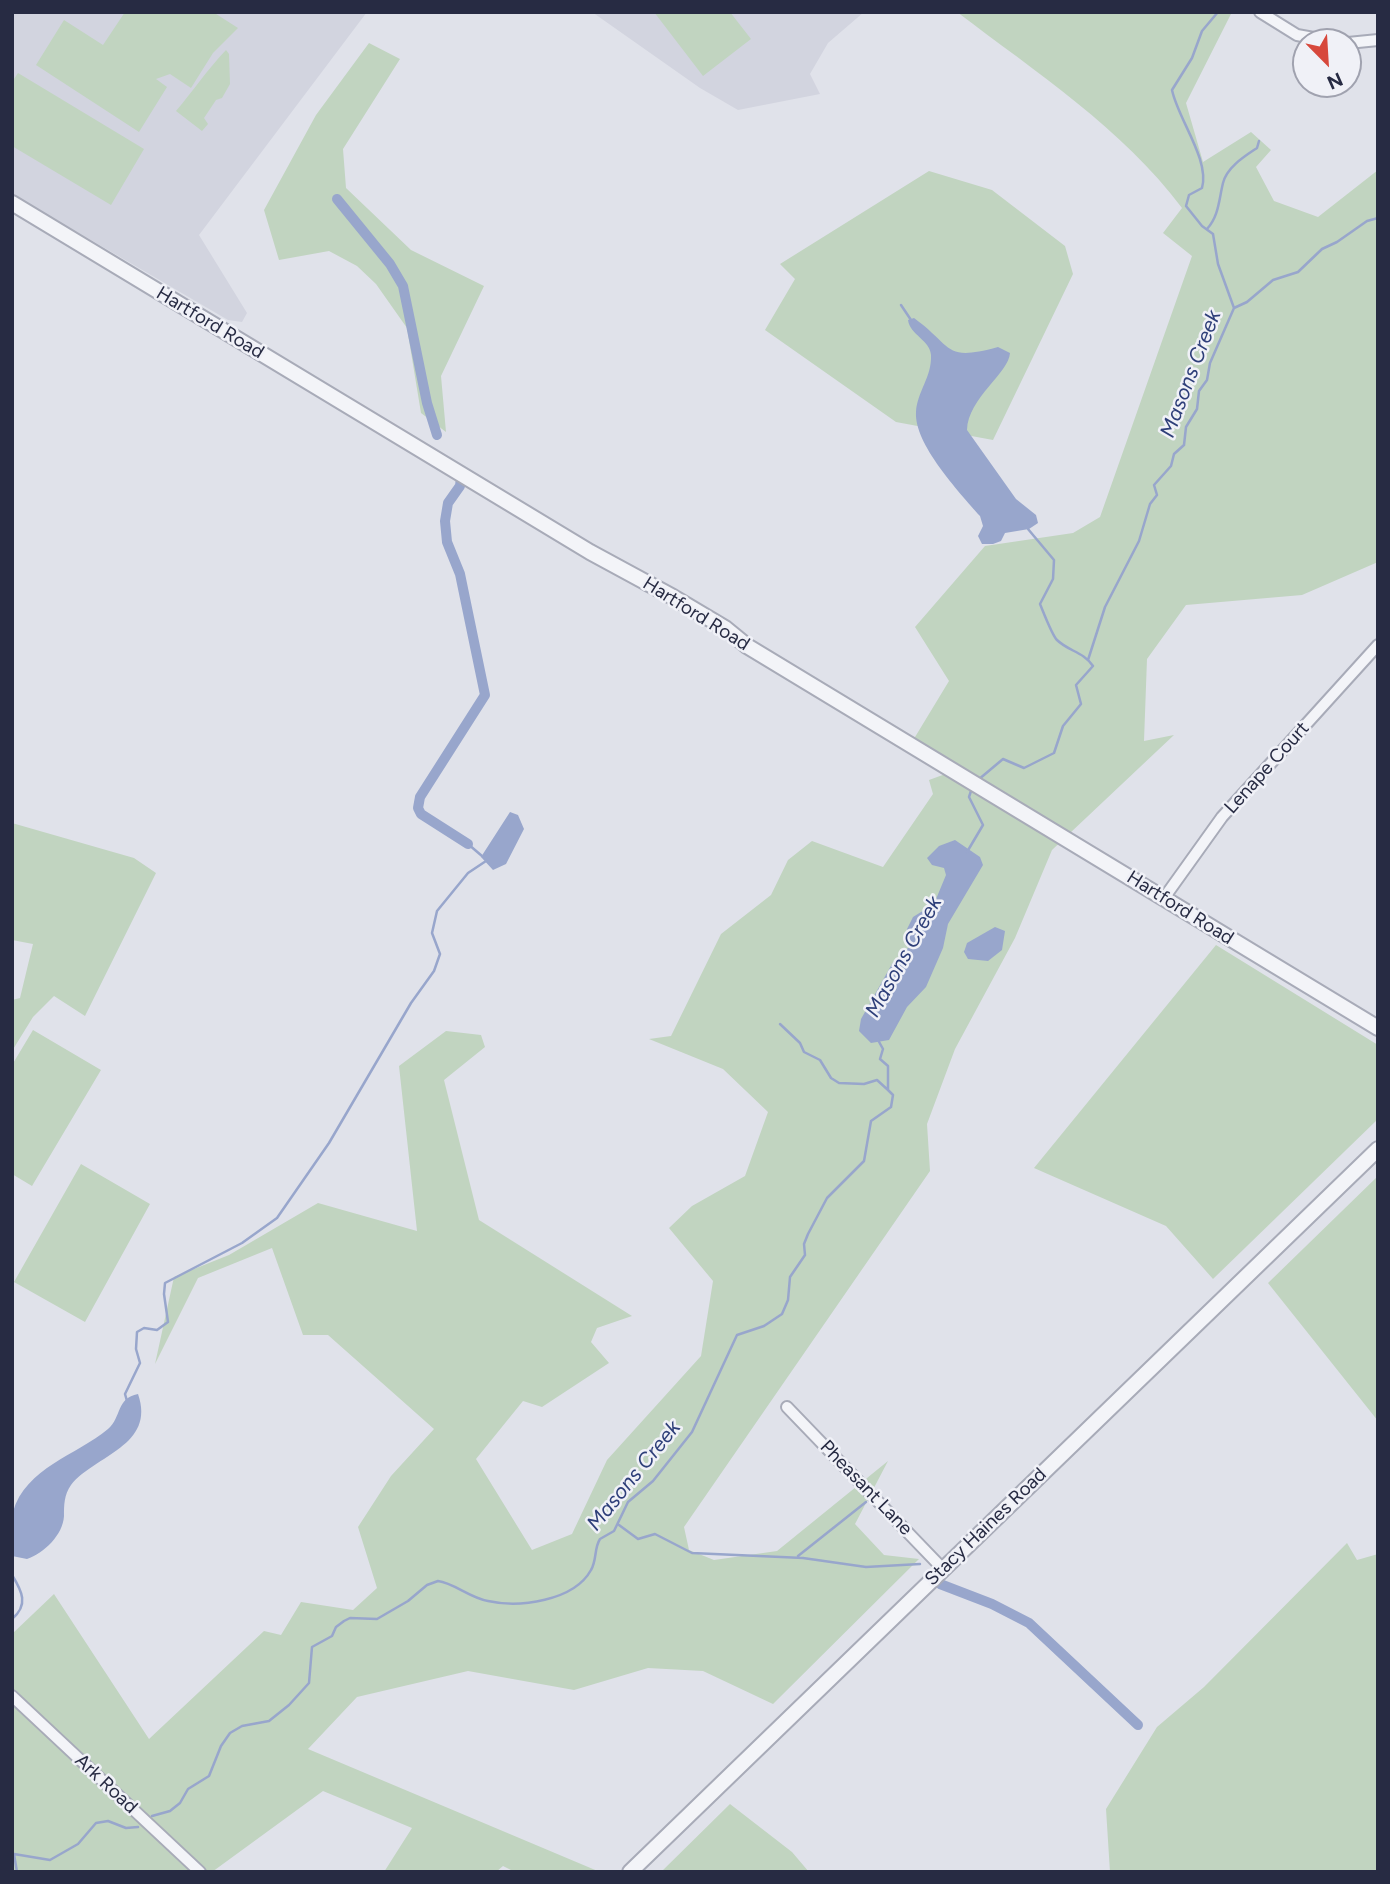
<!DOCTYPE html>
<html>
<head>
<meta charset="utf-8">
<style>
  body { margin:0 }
  #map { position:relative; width:1390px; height:1884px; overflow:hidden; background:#e0e2ea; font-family:Figtree,sans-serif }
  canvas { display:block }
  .frame { position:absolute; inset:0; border:14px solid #272b43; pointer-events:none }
  .north { position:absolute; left:1292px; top:28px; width:70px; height:70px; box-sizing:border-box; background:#f0f1f7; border:2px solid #a0a2af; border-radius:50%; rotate:156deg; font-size:19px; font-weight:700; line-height:28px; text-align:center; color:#272b43 }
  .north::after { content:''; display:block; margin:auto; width:24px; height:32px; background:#d7483c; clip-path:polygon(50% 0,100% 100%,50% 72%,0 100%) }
</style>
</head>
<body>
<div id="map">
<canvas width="1390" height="1884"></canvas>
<div class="frame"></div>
<div class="north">N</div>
</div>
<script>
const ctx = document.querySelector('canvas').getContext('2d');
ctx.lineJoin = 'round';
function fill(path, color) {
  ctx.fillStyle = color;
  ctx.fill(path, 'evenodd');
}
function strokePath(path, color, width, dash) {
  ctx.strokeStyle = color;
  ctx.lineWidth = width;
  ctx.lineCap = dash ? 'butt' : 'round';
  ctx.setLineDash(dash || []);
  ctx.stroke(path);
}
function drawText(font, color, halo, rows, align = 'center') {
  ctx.font = font + ' Figtree,sans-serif';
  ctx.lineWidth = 5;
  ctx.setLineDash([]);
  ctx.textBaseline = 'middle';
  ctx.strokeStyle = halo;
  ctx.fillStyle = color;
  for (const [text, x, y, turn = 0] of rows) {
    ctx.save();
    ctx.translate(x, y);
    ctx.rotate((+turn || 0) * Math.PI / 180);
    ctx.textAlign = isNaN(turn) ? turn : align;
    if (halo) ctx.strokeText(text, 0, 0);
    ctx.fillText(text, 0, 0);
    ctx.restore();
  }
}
fill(new Path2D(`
  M12,12h355l-168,223 48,78 -5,9 -14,-2 -216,-126z
  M592,12h272l-36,31 -18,31 10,20 -82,16 -38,-22z`), '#d2d4df');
fill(new Path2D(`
  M125,12h88l25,16 -25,25 -22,35 -21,-14 -14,5 11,8 -28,45 -103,-67 28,-45 39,25z
  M654,12h76l21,27 -48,37z
  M957,12h275l-46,91 17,59 48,-30 20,18 -15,17 18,34 44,16 60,-47v392l-76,33 -116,10 -39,54 -3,82 30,-6 -122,115 -37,88 -60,111 -28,75 3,47 -246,356 5,23 25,10 63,-9 111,-90 -33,63 29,31 35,4 -146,145 -70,-33 -55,-3 -74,22 -106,-19 -111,26 -49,52 292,123h-85l-12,-6 -7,6h-112l28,-44 -89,-37 -111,81h-200v-238l42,-40 95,145 115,-108 17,4 20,-33 52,8 24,-22 -19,-61 33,-51 43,-47 -106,-94h-25l-31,-87 -74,30 -43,86 19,-87 55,-22 89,-52 99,28 -18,-165 47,-35 35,4 4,12 -41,33 35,140 153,96 -35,12 -6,14 18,21 -67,44 -19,-6 -47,58 56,91 40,-16 35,-74 94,-104 12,-75 -44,-53 23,-22 53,-30 23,-64 -45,-43 -74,-30 22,-3 50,-102 50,-39 17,-35 24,-19 71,26 50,-73 -4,-14 30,-11 -47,-27 37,-61 -34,-54 70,-81 88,-13 27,-16 92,-261 -29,-23 19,-25c-60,-80 -145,-135 -225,-196z
  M369,43l31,16 -57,90 3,39 65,62 73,36 -43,90 5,56 -25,-19 -14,-85 -31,-44 -19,-18 -28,-15 -50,9 -15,-50 52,-95z
  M226,50l3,4 1,30 -8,14 -6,2 -12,18 4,6 -6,7 -26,-20c17,-20 31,-41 50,-61z
  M18,73l126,76 -33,56 -99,-59v-64z
  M929,171l63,19 73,56 8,28 -80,166 -97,-18 -131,-92 30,-51 -15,-15z
  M12,823l122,35 22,15 -71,143 -31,-20 -21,21 -21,34v-51l8,-2 13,-54 -21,-4z
  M1216,945l162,100v74l-165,160 -47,-53 -132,-58z
  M33,1030l68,40 -69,116 -20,-12v-109z
  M81,1164l69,40 -65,118 -71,-40z
  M1378,1176v245l-110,-138z
  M1347,1543l10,17 21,-6v318h-268l-4,-63 51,-82 47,-40z
  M730,1804l62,48 17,20h-148z`), '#c1d4c0');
fill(new Path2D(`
  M914,318c40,29 29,44 84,29l12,6c-1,20 -42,45 -43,77l49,69 20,16 2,8 -9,6 -24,4 -4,8 -8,3h-11l-4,-8 5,-10 -3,-10c-21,-24 -66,-72 -64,-104 1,-20 16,-35 15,-57 -1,-15 -21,-20 -23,-35z
  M510,812l8,3 6,14 -18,35 -13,6 -12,-13z
  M955,840l25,17 3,8 -35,59 -5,24 -17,39 -19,20 -18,33 -18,3 -12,-12 2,-12 31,-55 17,-17 -2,-18 6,-12 21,-13 12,-29 -2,-7 -12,-3 -5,-7 12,-12z
  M995,927l10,4 -3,19 -14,11 -20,-2 -4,-7 3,-9z
  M138,1394c18,52 -43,61 -67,91 -7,10 -7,20 -7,31 -1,19 -20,37 -37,43l-15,-3c0,-13 -3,-31 1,-44 12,-44 64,-57 95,-83 14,-12 8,-31 30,-35z`), '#98a6cc');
strokePath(new Path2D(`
  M1218,12l-16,19 -10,27 -20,32c6,29 38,70 30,98l-13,7 -3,11 16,20 11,8 5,30 16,44
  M1207,229c12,-13 12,-30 16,-46 4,-16 22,-27 34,-35l2,-7
  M901,305l10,15
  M1088,660l17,-53 34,-66 11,-37 7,-9 -3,-10 17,-19 3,-12 10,-9 2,-18 11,-18 2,-18 8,-11 3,-17 24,-55 13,-6 26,-22 25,-8 24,-23 15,-7 30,-21 11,-3
  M978,780l25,-21 21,9 30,-15 9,-27 18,-22 -5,-19 17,-19c-9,-14 -25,-15 -36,-26 -5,-5 -14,-29 -17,-36l13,-25 1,-19 -26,-31
  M468,844l14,12
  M967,852l16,-27 -14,-28 3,-9
  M780,1024l20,19 4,9 16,8 11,18 8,5 25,1 13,-4 11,10
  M127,1401l-2,-7 15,-31 -4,-14 1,-17 7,-4 13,2 11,-8 -4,-28 1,-11 77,-40 35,-25 52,-75 82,-140 23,-32 6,-17 -8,-21 5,-22 31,-38 18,-12
  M619,1525l19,14 17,-5 37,19 111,5 63,9 54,-3
  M798,1556l68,-54
  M12,1575c10,16 17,30 0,44
  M152,1816l18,-5 10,-8 8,-14 21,-13 12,-30 9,-13 12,-7 27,-5 20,-16 20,-22 3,-36 20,-11 4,-9 8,-6 6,-3 27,1 31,-18 19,-16 11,-4c16,2 32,17 50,20 31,7 86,0 103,-31 6,-10 3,-22 9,-31l14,-8 14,-29 25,-21 39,-49 45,-97 27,-9 18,-12 6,-14 2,-23 15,-22 -1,-11 4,-10 19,-36 37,-37 7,-40 20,-14 2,-12 -5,-5v-24l-8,-7 3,-10 -5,-9
  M17,1872l-3,-18 36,6 28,-16 18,-21 12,-2 18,7 12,-1`), '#98a6cc', 2.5);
strokePath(new Path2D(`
  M337,199l53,65 13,22 24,117 10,32
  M461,477l-1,9 -12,17 -3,18 2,21 13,32 25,121 -65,102 -2,11 3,6 47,30
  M940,1584l52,20 37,19 109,102`), '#98a6cc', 10);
const minor = new Path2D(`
  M1260,12l37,23 39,7
  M1348,43l30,-3
  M1164,898l58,-81 156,-172
  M787,1407l156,162
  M12,1696l188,176`);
const tertiary = new Path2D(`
  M12,203l578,349 83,45 52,31 22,18 631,382
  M630,1872l748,-723`);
strokePath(minor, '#a8abb8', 14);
strokePath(tertiary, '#a8abb8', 18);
strokePath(minor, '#f3f4f8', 10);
strokePath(tertiary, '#f3f4f8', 14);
drawText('19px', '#272b43', '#f0f1f7', [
  ["Hartford Road",210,323,31],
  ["Hartford Road",696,614,32],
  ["Lenape Court",1267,768,-48],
  ["Hartford Road",1180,908,32],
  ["Pheasant Lane",866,1488,46],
  ["Stacy Haines Road",986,1527,-44],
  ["Ark Road",106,1784,43]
]);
drawText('italic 21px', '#2e3f79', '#f0f1f7', [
  ["Masons Creek",1191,374,-69],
  ["Masons Creek",904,957,-61],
  ["Masons Creek",634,1476,-51]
]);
</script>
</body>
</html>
